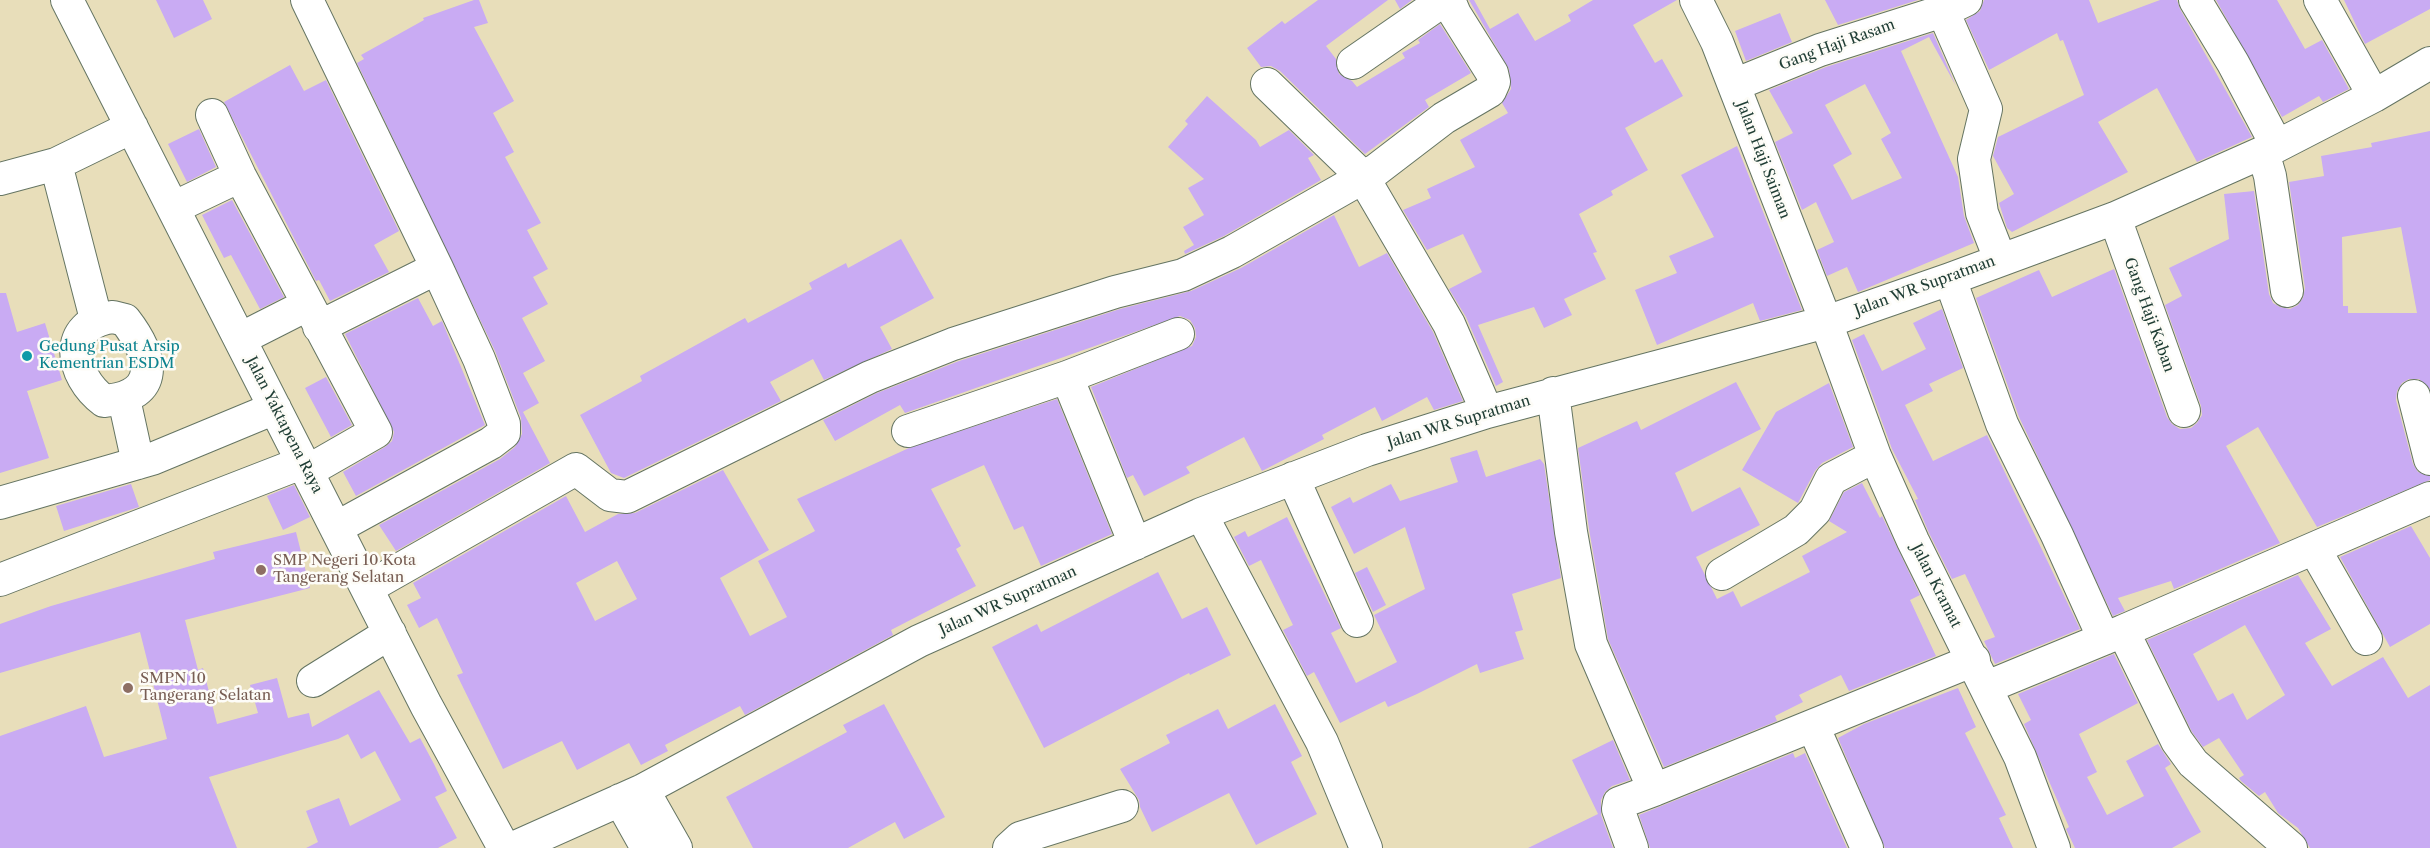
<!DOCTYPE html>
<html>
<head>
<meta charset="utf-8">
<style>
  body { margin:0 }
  canvas { display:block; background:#e8deba }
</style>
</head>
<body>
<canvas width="2430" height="848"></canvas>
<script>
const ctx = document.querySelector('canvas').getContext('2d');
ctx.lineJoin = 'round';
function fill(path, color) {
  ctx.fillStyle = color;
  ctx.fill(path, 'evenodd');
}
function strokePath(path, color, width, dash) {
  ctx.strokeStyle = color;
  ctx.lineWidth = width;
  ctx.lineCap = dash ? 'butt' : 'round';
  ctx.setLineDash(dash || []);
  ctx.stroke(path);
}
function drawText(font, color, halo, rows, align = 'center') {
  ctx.font = font + ' "Libre Caslon Text",serif';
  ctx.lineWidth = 5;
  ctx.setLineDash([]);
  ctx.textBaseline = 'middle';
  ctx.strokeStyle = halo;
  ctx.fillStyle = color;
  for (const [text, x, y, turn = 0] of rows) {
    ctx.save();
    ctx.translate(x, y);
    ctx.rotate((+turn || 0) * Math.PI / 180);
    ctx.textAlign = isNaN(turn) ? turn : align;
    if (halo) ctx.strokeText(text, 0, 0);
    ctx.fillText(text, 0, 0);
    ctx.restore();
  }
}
fill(new Path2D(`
  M156,0h47l9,19 -38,19z
  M474,0h5l9,23 -14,4 40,74 -21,12 21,39 -9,5 36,66 -14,7 21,39 -15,8 15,27 -26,14 23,43 -22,12 16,30 -16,9 27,51 -154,88 -17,-26 121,-66 15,-12 7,-13 -1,-16 -26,-67 -138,-288 7,-4 -3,-4 63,-35 -1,-2z
  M1318,0h70l-62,46 10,13 3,15 13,7 5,6 48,-29 -3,-5 18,-10 -2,-3 22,-16 31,49 -46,27 4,7 -64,47 -85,-83 -9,-5 -10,1 -14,-19 35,-27 3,3z
  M1395,0h17l-12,9z
  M1469,0h5l16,29 28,-16 17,28 36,-20 -3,-6 25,-15h84l-44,25 22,38 7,-4 21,37 -58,32 23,42 -37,21 2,4 -34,19 18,38 -4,1 13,26 -42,20 8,16 -28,13 -10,-21 -56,18 25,57 -7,4 -30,-69 -17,-28 33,-17 -19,-38 -36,16 -24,-40 28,-12 -4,-9 48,-22 -15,-27 48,-27 -6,-10 9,-14 -2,-20z
  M1825,0h93l-80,25z
  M1984,0h105l9,23 62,-23h17l3,9 72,128 -55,25 -40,-74 -59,34 30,50 -116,60 -5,-4 -8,-25 15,-9 -21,-38 5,-19 86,-42 -21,-55 -3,1 -3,-8 -68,37 -23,-50 14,-9z
  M2216,0h61l28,49 17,-9 27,49 -26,13 -4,-6 -37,21z
  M2344,0h86v9l-65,35z
  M1780,13l12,29 -46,19 -11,-30z
  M1933,33l23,53 -27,-49 -28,14 57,126 6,39 10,27 -116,49 -11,-25 -20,9 -10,-26 17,-8 -18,-40 -14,8 -27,-68 18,-9 -24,-43 57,-23zM1865,84l26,49 -10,6 21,39 -50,22 -19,-35 19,-11 -27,-49z
  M290,65l14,26 22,-11 73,151 -25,14 15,27 -59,29 -11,-21 -3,1 -92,-179z
  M1207,96l49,44 4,7 29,-17 25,25 -6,3 13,22 -97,56 -39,18 -1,-3 10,-6 -11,-18 21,-12 -16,-27 16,-9 -36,-32 20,-23 -3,-3z
  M199,129l17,38 -29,15 -19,-38z
  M2430,131v258l-11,-10h-10l-7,4 -5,8 -1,9 17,64 5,8 12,4v4l-113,47 -59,-100 -32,19 54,97 -106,46 -3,-8 -53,17 7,13 -12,5 -94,-199 -43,-119 63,-28 13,27 62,-28 53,148 5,7 8,5 11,-1 6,-5 5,-8 -1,-9 -36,-101 17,-9 -13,-28 60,-29 -5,-45 30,-3 15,103 4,9 7,4 10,2 8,-4 5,-7 2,-10 -16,-106 35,-6 -3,-20 51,-9 -1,-4zM2401,227l16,86h-69v-7h-5l-1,-69z
  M1737,146l65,164 -42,11 -7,-18 -96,42 -22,-55 42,-17 -8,-17 45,-19 -33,-62z
  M232,200l52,97 -24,12 -29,-54 -7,3 -22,-43z
  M1334,215l25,52 28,-14 46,79 30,69 -29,9 -7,-13 -45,24 -7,-14 -53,28 2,4 -62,32 -18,-34 -58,30 4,6 -46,23 -11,-21 -6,3 -36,-91 101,-41 4,-9 -1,-9 -5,-8 -10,-4 -275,97 -5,-8 -65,36 -12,-21 54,-27 82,-32 161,-52 71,-18 50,-23z
  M901,239l33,59 -54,29 12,22 -68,31 -11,-21 -43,23 11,19 -157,77 -13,-5 -31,-58 62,-34 -2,-5 105,-58 3,5 64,-34 -3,-6 37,-20 2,5z
  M0,293h6l11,39 28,-9 17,57 -35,11 22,67 -49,15z
  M418,298l15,28 9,-5 43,104 -129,71 -13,-24 42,-25 7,-6 2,-9 -49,-98z
  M1942,309l21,59 -34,16 4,7 -28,14 28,56 54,-26 93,194 -85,35 -11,-23 11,-4 -30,-63 -13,5 -23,-46 -14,-33 3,-1 -26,-50 -40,-109 12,-6 18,37 44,-22 -13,-26z
  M326,377l26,48 -21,12 -26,-49z
  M1736,382l25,47 -86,44 17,39 48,-25 20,38 -64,32 21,42 16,-8 8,16 69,-35 -8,-16 45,-24 -18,-11 15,-29 18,-9 18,35 2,-2 38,79 -10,5 26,56 -87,35 -8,-16 -42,20 4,7 -28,14 2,5 -113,46 -56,-128 -19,-110 -11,-81 59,-27 4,9z
  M1829,383l24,64 -31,16 -7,8 -17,32 -56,-33 34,-58z
  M1057,399l55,135 -71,32 -18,-40 -9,4 -30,-65 -53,24 30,57 -5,3 20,37 -85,44 2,5 -148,80 -5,-9 -75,39 3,6 -27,14 -12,-22 -52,27 -15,-29 -59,28 -46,-94 6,-2 -26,-55 -18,10 -12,-23 14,-7 -8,-15 153,-87 19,36 33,-18 17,-1 88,-43 46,80 -49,28 30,58 37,-19 -29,-56 57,-30 -18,-32 112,-51zM617,561l20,38 -42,22 -19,-38z
  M1477,450l9,27 54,-18 4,5 17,114 -49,16 11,36 -8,2 9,27 -44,14 -3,-9 -60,30 -29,13 -3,-6 -45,22 -26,-51 -7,4 -24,-46 10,-5 -32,-65 -12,6 -15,-29 11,-6 3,6 39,-20 54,111 -10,5 25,50 41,-21 -23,-47 51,-26 -20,-62 -51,27 -23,-47 19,-10 3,6 38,-19 9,17 58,-19 -8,-24z
  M131,484l8,23 -75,24 -8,-25z
  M294,485l16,32 -27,13 -16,-34z
  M2411,526l19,32v66l-40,23 -50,-90z
  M296,532l14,56 -125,32 13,50 5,-2 14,56 41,-11 -8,-28 27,-7 11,40 21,-5 3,14 67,-37 31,53 10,-5 14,26 13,27 -12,6 22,41 -19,10h-132l12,-6 -12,-31 33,-13 11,28 51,-26 -26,-49 -14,8 -13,-25 -10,5 -129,38 28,71h-237v-112l86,-30 18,51 63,-18 -27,-107 -140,41v-49l51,-18 164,-47 -2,-7z
  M1367,567l19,38 -13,7 -18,-39z
  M1158,572l24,47 25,-12 24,48 -41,20 -1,-2 -145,75 -52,-101 45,-23 4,8z
  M2298,575l33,54 -26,14 27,43 51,-29 25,41 22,-13v163h-120l-12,-20 -20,-15 -13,-21 -6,4 -18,-15 -2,-3 5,-3 -25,-37 -16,9 -11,-15 -45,-92zM2245,625l40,70 -38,25 -14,-27 -15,8 -25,-47z
  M2114,654l24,49 -59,31 18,38 -10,5 20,38 37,-19 -18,-35 32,-17 13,20 -6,4 36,64 -29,16h-97l-9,-19 3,-2 -45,-103 7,-4 -13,-26z
  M1958,688l18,39 -11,6 41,82 -7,3 14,30h-128l-47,-110 26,-14z
  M884,704l61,113 -41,22 -9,-17 -47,26h-95l-27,-51 121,-65 -4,-7z
  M1275,704l27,52 -11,6 26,52 -61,31 -27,-52 -77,39 -12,-25 -1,-7 -19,-31 50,-26 -4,-8 52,-26 10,20z
  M1613,740l17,40 -18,6 -7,6 -4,8v15l12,33h-85l70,-34 -26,-54z
  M1793,753l2,5 10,-5 42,95h-197l-11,-33z`), '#c9abf3');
const minor = new Path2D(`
  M67,0l359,705 78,143
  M307,0l130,268 42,91 25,65v9l-13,10 -155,85
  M1696,0l21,42 109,280 49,134 38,85 107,216 34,91
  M2195,0l38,63 44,83
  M2320,0l54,96
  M1943,11l43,98 -12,50 8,54 18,46
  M1353,63l91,-63
  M1267,84l96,93 86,147 38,88
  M1734,85l86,-35 123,-39 23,-11
  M212,115l28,61 136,256 -68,39
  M2263,152l7,24 17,115
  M56,164l40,155
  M0,179l56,-15 76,-37
  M173,208l67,-32
  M2115,218l69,193
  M1950,279l52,145 55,111 47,104
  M113,317l12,3c28,36 37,76 -21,81 -34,-25 -43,-78 9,-84z
  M319,327l118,-59
  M240,339l67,-34
  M1067,377l68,167
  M1553,393l18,139 20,112 63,146
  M2414,396l16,63
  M124,399l14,64
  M908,431l159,-54 111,-43
  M1293,478l64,143
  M0,503l152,-44 123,-51
  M1201,514l121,228 44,106
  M2315,550l51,89
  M1722,574l74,-44 19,-19 16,-32 44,-23
  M0,580l304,-118
  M367,588l209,-119 34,26 17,2 243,-120 83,-33 162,-52 68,-17 49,-23 144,-82 68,-52 46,-27 4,-9 -2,-9 -37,-59 -6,-14
  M2123,631l307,-133
  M313,681l77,-48
  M1987,687l136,-56 54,110 16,22 98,85
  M1813,726l54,122
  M643,790l33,58
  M620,800l27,48
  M513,848l130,-58 276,-149 282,-127 166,-64 120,-38 339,-90 124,-43 165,-61 162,-72 97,-50 56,-33
  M1009,848l11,-10 102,-32
  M1632,848l-14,-39 1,-6 35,-13 320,-130`);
strokePath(minor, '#657563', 34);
strokePath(minor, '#fff', 32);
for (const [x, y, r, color] of [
  [27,356,6,"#0f9aa8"],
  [261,570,6,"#8d6e63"],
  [128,688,6,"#8d6e63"]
]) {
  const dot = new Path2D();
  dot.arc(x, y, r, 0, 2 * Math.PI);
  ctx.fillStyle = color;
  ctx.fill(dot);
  strokePath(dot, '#fdfcf7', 2);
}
drawText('15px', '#1f3d34', '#fdfcf7', [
  ["Gang Haji Rasam",1837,45,-20],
  ["Jalan Haji Saiman",1763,160,69],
  ["Jalan WR Supratman",1925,286,-20],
  ["Gang Haji Kaban",2149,315,70],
  ["Jalan WR Supratman",1459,422,-17],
  ["Jalan Yaktapena Raya",284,425,63],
  ["Jalan Kramat",1936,586,63],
  ["Jalan WR Supratman",1008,601,-24]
]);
drawText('15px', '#0d838f', '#fdfcf7', [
  ["Gedung Pusat Arsip",39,347],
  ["Kementrian ESDM",39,364]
], 'left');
drawText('15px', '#785e54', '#fdfcf7', [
  ["SMP Negeri 10 Kota",273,561],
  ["Tangerang Selatan",273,578],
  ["SMPN 10",140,679],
  ["Tangerang Selatan",140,696]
], 'left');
</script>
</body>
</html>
